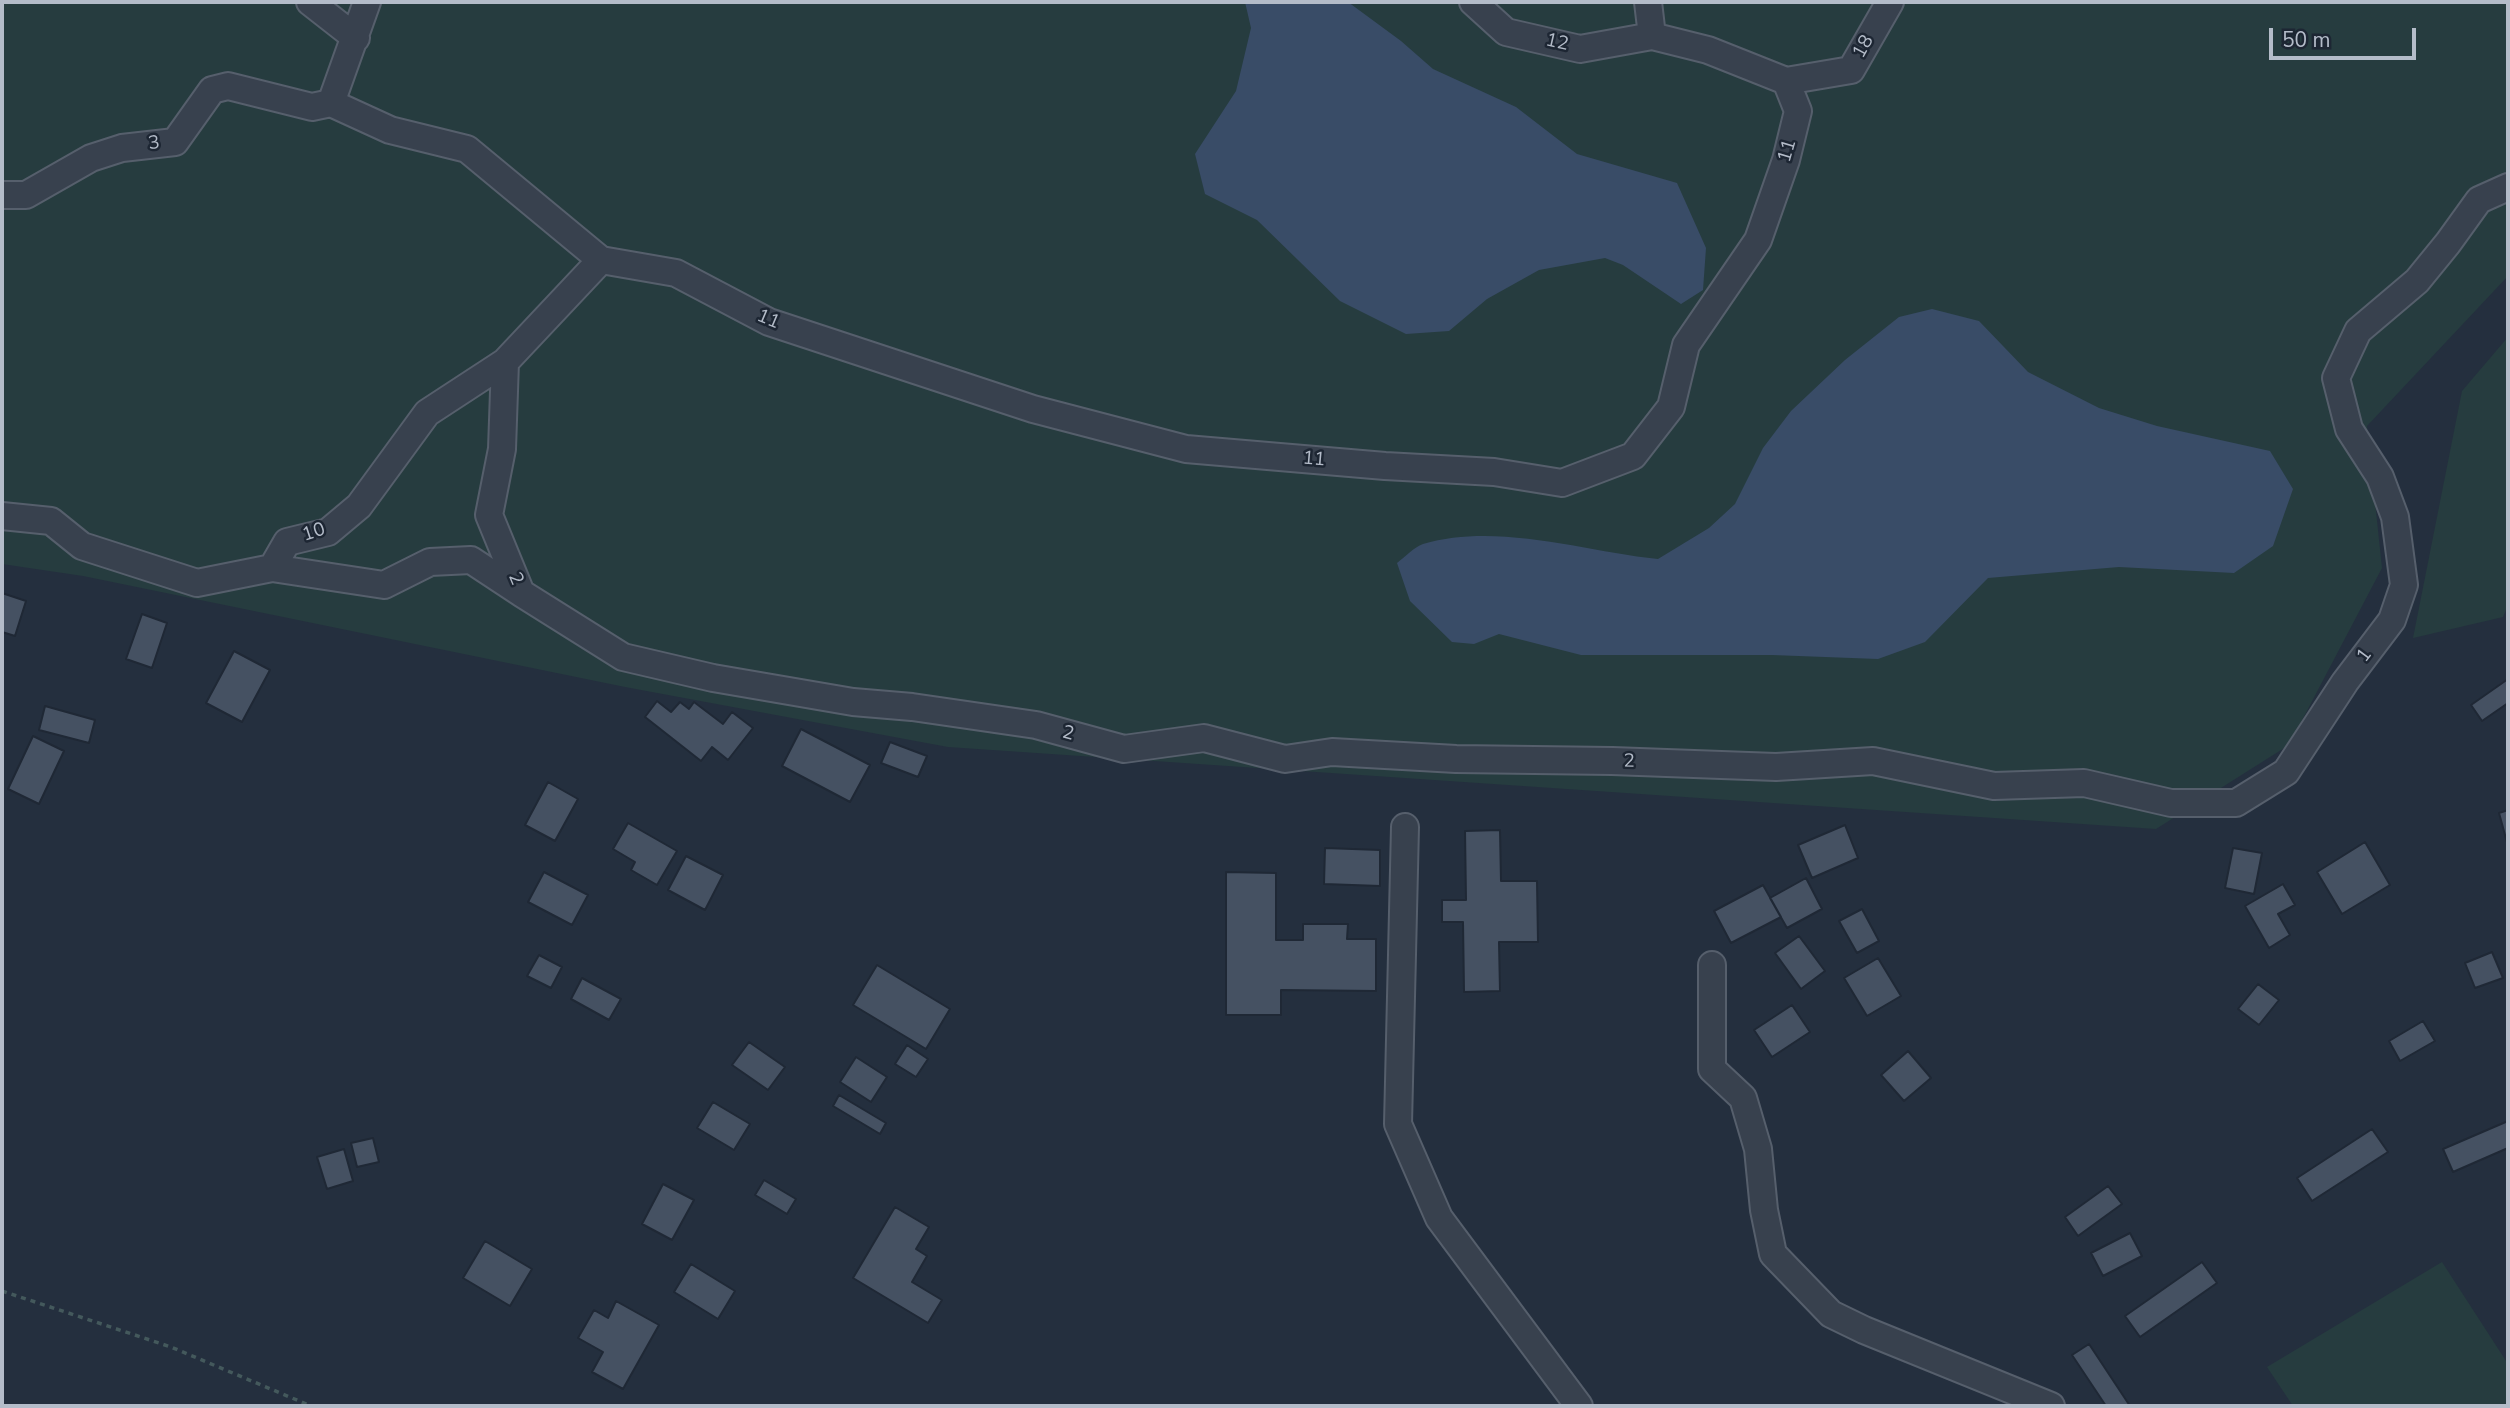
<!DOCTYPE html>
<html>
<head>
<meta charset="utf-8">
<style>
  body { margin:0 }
  #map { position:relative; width:2510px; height:1408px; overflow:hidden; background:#242f3e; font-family:"Nunito Sans",sans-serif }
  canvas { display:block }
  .frame { position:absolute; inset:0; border:4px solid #b4bcc9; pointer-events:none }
  .scale { position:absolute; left:2269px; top:28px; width:147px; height:32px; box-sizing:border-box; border:4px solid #b4bcc9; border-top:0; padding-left:9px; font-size:21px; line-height:24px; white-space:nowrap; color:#b4bcc9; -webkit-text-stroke:5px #1d2633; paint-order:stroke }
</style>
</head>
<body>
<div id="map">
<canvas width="2510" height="1408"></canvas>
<div class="frame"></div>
<div class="scale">50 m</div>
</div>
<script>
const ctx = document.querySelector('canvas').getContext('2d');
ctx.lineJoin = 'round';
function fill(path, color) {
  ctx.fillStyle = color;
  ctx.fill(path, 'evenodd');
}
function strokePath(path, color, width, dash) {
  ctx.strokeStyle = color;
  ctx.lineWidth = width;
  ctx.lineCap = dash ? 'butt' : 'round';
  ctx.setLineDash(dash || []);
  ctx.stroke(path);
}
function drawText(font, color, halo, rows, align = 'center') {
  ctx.font = font + ' "Nunito Sans",sans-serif';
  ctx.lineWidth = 5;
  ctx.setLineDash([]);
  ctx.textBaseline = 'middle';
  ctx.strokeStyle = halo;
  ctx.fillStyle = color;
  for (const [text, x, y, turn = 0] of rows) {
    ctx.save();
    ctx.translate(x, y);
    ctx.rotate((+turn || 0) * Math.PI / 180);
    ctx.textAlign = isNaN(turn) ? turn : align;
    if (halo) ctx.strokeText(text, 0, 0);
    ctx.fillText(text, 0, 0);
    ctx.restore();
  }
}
fill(new Path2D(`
  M2,2h2506v274l-141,150 15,142 -93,177 -133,84 -1208,-82 -323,-60 -542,-111 -81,-12z
  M2508,337v268l-5,12 -90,21 49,-247z
  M2442,1262l66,102v42h-215l-26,-39z`), '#263c3f');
fill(new Path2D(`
  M1245,2h103l53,39 32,28 83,38 61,47 100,29 29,65 -3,42 -22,14 -58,-39 -18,-7 -66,12 -52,29 -38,32 -43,3 -66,-33 -83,-81 -52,-26 -10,-40 41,-63 15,-63z
  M1932,309l47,12 49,51 71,36 58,18 113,25 23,38 -20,57 -39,27 -115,-6 -131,11 -63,64 -47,17 -106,-4h-191l-82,-21 -25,10 -22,-2 -42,-41 -13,-38c8,-6 17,-16 26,-19 74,-22 160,7 235,15l51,-31 26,-24 28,-56 28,-37 54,-51 54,-43z`), '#394c67');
const building = new Path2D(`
  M2,593l24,8 -11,35 -13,-4z
  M142,614l25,9 -15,45 -26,-9z
  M234,651l36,19 -28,52 -36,-19z
  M2508,679v24l-26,18 -11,-16z
  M657,701l14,11 9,-10 9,7 5,-7 29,22 9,-12 21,16 -25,32 -16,-13 -11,14 -56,-44z
  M45,706l50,14 -6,23 -50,-13z
  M801,729l69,36 -20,37 -68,-36z
  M33,736l31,15 -25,53 -31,-15z
  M890,742l37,14 -9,21 -37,-14z
  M548,782l30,17 -23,42 -30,-16z
  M2508,810v36l-9,-33z
  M628,823l49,28 -20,34 -26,-15 4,-8 -22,-13z
  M1845,825l13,33 -46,20 -14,-33z
  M1500,830l1,51h36l1,61h-39l1,49 -36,1 -1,-70h-21v-22h24l-1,-69z
  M2365,842l25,43 -48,29 -25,-42z
  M1325,848l55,2v36l-56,-2z
  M2233,848l29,5 -8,41 -29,-6z
  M686,856l37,19 -18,35 -37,-20z
  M544,872l44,23 -16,30 -44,-23z
  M1226,872l50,1v67h27v-16h45l-1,15h29v52l-95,-1v25h-55z
  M1806,878l16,31 -35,19 -17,-30z
  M2283,884l12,21 -17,9 12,21 -21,13 -24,-42z
  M1763,885l18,32 -50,26 -17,-32z
  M1862,909l17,32 -22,12 -18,-32z
  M1799,936l26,35 -24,18 -26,-36z
  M2492,952l11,26 -28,10 -10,-25z
  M539,955l23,12 -11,21 -24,-12z
  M1878,958l23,38 -34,20 -23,-38z
  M877,965l73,44 -24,40 -73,-44z
  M582,978l39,21 -12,21 -38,-21z
  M2258,984l21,16 -20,25 -21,-16z
  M1792,1005l18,27 -38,25 -18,-27z
  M2423,1021l12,20 -35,20 -11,-20z
  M749,1042l36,25 -17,23 -36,-25z
  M907,1045l21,14 -12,18 -21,-13z
  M1908,1051l23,27 -27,23 -23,-26z
  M856,1057l31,20 -16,25 -31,-20z
  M839,1095l47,28 -6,11 -47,-28z
  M713,1102l37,22 -16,26 -37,-22z
  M2508,1121v27l-55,24 -10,-23z
  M2372,1129l16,23 -76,49 -15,-23z
  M373,1138l6,24 -22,5 -6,-24z
  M344,1149l9,32 -26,8 -10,-32z
  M764,1180l32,19 -9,15 -32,-19z
  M663,1184l31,16 -22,40 -30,-16z
  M2108,1186l14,18 -44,32 -13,-19z
  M895,1207l34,20 -13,22 11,7 -15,26 30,18 -14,23 -75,-45z
  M2130,1233l12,23 -39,20 -12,-23z
  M485,1241l47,28 -22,37 -47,-28z
  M2202,1262l15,21 -77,54 -15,-21z
  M691,1264l44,27 -17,28 -44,-27z
  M616,1301l43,24 -36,64 -31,-17 11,-20 -25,-14 16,-28 14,8z
  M2089,1344l41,62h-24l-34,-51z`);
fill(building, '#455162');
strokePath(building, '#1f2835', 2);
const minor = new Path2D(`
  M310,2l46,36
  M1473,2l33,30 74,17 72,-13 56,14 78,31
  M1648,2l4,34
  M1786,81l65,-11 39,-68
  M331,103l59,27 77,19 134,111
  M331,103l36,-101
  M2,195h24l65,-37 31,-10 53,-6 37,-52 16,-4 84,21 19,-4
  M601,260l75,13 93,49 264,87 153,40 199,17 109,6 68,11 71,-27 38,-49 15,-62 72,-105 28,-80 12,-49 -12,-30
  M505,362l-3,87 -13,66 32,78 102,64 90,21 140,24 59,5 124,18 88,24 80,-11 81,21 47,-7 124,7 156,2 164,6 97,-6 121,25 90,-3 87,20h65l50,-31 59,-90 47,-62 12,-35 -9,-68 -15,-40 -31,-48 -13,-51 22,-47 59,-50 31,-38 31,-43 29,-13
  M2,516l49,5 31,25 115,37 75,-15 15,-26 41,-10 31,-26 68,-93 78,-51 96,-102
  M272,568l112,17 46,-23 41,-2 50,33
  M1405,827l-7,297 41,94 140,188
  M1712,965v104l31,29 15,51 6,61 9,44 58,60 33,16 187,76`);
strokePath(minor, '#565f6c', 30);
strokePath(new Path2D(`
  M2,1291l169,56 140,59`), '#44595c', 3.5, [5, 5]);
strokePath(minor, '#38414e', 26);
drawText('19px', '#b4bcc9', '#1d2633', [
  ["12",1557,43,13],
  ["18",1864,47,-61],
  ["3",154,144,-7],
  ["11",1788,151,-74],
  ["11",768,320,23],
  ["11",1314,460,5],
  ["10",314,533,-18],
  ["2",515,579,67],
  ["1",2365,656,-53],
  ["2",1068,734,15],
  ["2",1629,762,2]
]);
</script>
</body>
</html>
